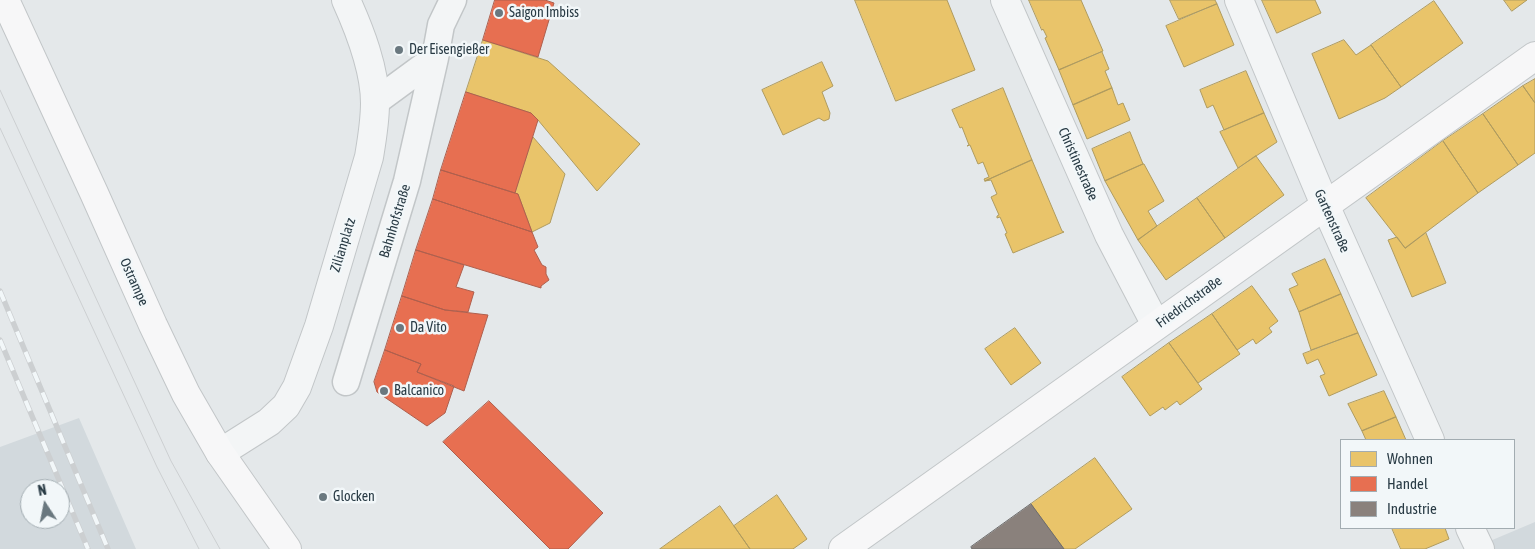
<!DOCTYPE html>
<html>
<head>
<meta charset="utf-8">
<style>
  body { margin:0 }
  #map { position:relative; width:1535px; height:549px; overflow:hidden; background:#e4e8ea; font-family:"Asap Condensed",sans-serif }
  canvas { display:block }
  .legend { position:absolute; left:1340px; top:439px; width:175px; height:90px; box-sizing:border-box; background:#f2f7f9; border:1px solid #a2acb1; margin:0; padding:6px 9px; list-style:none; font-size:15px; color:#293b45 }
  .legend li { display:flex; align-items:center; gap:10px; height:25px }
  .legend b { width:25px; border:1px solid #a2acb1 }
  .north { position:absolute; left:20px; top:479px; width:50px; height:50px; box-sizing:border-box; background:#f2f7f9; border:1px solid #a2acb1; border-radius:50%; rotate:349deg; font-size:14px; font-weight:700; line-height:20px; text-align:center; color:#293b45 }
  .north::after { content:''; display:block; margin:auto; width:18px; height:22px; background:#6a787f; clip-path:polygon(50% 0,100% 100%,50% 72%,0 100%) }
</style>
</head>
<body>
<div id="map">
<canvas width="1535" height="549"></canvas>
<ul class="legend">
<li><b style="height:14px;background:#e9c46a"></b>Wohnen</li>
<li><b style="height:14px;background:#e76f51"></b>Handel</li>
<li><b style="height:14px;background:#8a817c"></b>Industrie</li>
</ul>
<div class="north">N</div>
</div>
<script>
const ctx = document.querySelector('canvas').getContext('2d');
ctx.lineJoin = 'round';
function fill(path, color) {
  ctx.fillStyle = color;
  ctx.fill(path, 'evenodd');
}
function strokePath(path, color, width, dash) {
  ctx.strokeStyle = color;
  ctx.lineWidth = width;
  ctx.lineCap = dash ? 'butt' : 'round';
  ctx.setLineDash(dash || []);
  ctx.stroke(path);
}
function drawText(font, color, halo, rows, align = 'center') {
  ctx.font = font + ' "Asap Condensed",sans-serif';
  ctx.lineWidth = 5;
  ctx.setLineDash([]);
  ctx.textBaseline = 'middle';
  ctx.strokeStyle = halo;
  ctx.fillStyle = color;
  for (const [text, x, y, turn = 0] of rows) {
    ctx.save();
    ctx.translate(x, y);
    ctx.rotate((+turn || 0) * Math.PI / 180);
    ctx.textAlign = isNaN(turn) ? turn : align;
    if (halo) ctx.strokeText(text, 0, 0);
    ctx.fillText(text, 0, 0);
    ctx.restore();
  }
}
fill(new Path2D(`
  M79,418l57,131h-136v-102zM30,489h30v30h-30z
  M1535,522v27h-64z`), '#d2d9dd');
const homes = new Path2D(`
  M855,0h92l28,70 -79,31z
  M1029,0h52l22,51 -44,19 -14,-32 2,-1 -4,-8 -1,1z
  M1170,0h45l2,4 -38,15z
  M1262,0h53l6,13 -44,20z
  M1504,0h23l-15,11z
  M1434,1l29,42 -62,44 -30,-42z
  M1217,4l17,41 -50,22 -18,-41z
  M483,40l65,21 92,83 -43,47 -59,-71 -7,-7 -65,-21z
  M1344,40l12,15 15,-10 30,42 -16,11 -46,21 -27,-65z
  M1102,52l7,17 -4,2 7,17 -39,17 -14,-35z
  M822,62l11,24 -11,6 8,21 -1,6 -5,2 -5,-3 -36,17 -21,-45z
  M1246,71l18,42 -40,17 -11,-25 -6,3 -7,-18z
  M1535,79v24l-12,-17z
  M1523,86l12,17v50l-17,12 -35,-51z
  M1003,88l29,72 -47,21 -1,-2 5,-2 -6,-15 -5,2 -8,-19 -3,1 2,-1 -7,-18 -2,1 -8,-18z
  M1112,88l6,17 5,-2 7,17 -43,19 -14,-34z
  M1264,113l13,29 -39,26 -18,-36z
  M1483,114l35,51 -40,28 -35,-52z
  M1130,132l13,32 -38,17 -13,-32z
  M533,137l32,37 -15,49 -18,9 -14,-38 -3,-1z
  M1443,141l35,52 -73,55 -39,-50z
  M1256,156l28,39 -59,43 -28,-40z
  M1032,160l30,71 2,1 -51,21 -8,-19 2,-1 -7,-16 -3,1v-2l2,-1 -8,-18 6,-3 -6,-14 -6,1z
  M1143,164h1l20,37 -16,10 9,15 -19,14 -33,-59z
  M1197,198l28,40 -59,42 -28,-40z
  M1426,233l20,50 -34,14 -24,-57 9,-3 8,11z
  M1325,259l16,35 -42,18 -10,-23 9,-4 -6,-11z
  M1252,286l26,35 -9,7 3,4 -16,12 -3,-5 -16,11 -25,-36z
  M1341,294l17,39 -47,17 -12,-38z
  M1212,314l28,40 -42,29 -29,-40z
  M1015,328l26,35 -30,22 -26,-36z
  M1358,333l19,42 -48,21 -9,-20 5,-2 -7,-15 -11,5 -4,-10z
  M1169,343l33,46 -22,16 -3,-4 -12,9 -2,-3 -13,9 -28,-39z
  M1384,391l12,26 -34,14 -14,-27z
  M1396,417l10,23h-40l-4,-9z
  M1095,458l37,51 -57,40h-11l-33,-45z
  M777,495l30,44 -14,10h-43l-16,-23z
  M720,506l30,43h-90z
  M1392,528h53l4,11 -24,10h-24z`);
fill(homes, '#e9c46a');
strokePath(homes, '#af9b5f', 1);
const shops = new Path2D(`
  M495,0h50l9,3 -16,54 -55,-17z
  M466,92l65,21 7,7 -23,73 -74,-23z
  M441,170l77,24 14,38 -99,-33z
  M433,199l99,33 6,15 -4,3 8,15 4,2v7l3,6 -8,6v2l-125,-38z
  M416,250l48,15 -8,22 18,5 -6,20 -23,-2 -43,-14z
  M402,296l43,14 43,5 -24,76 -47,-19 4,-8 -36,-14z
  M385,350l36,14 -4,8 37,14 -9,27 -18,13 -50,-34 -3,-10z
  M489,401l114,112 -35,36h-18l-107,-107z`);
fill(shops, '#e76f51');
strokePath(shops, '#ae5f4d', 1);
const industry = new Path2D(`
  M1031,504l33,45h-92l-1,-2z`);
fill(industry, '#8a817c');
strokePath(industry, '#6d6c6c', 1);
const pedestrian = new Path2D(`
  M375,102l60,-44
  M346,382l61,-201 28,-123 6,-33 12,-25`);
const minor = new Path2D(`
  M1005,0l104,235 47,90
  M1239,0l86,205 105,235
  M220,453l49,-31 17,-16 11,-19 22,-61 50,-169c3,-18 6,-35 6,-54 0,-34 -15,-72 -29,-103
  M1470,528l10,21`);
const secondary = new Path2D(`
  M5,0l89,193 59,132 33,69 34,59 67,96
  M843,549l692,-493`);
strokePath(pedestrian, '#c2c6c8', 29);
strokePath(minor, '#c2c6c8', 30);
strokePath(secondary, '#c2c6c8', 30);
strokePath(pedestrian, '#f3f5f6', 26);
strokePath(minor, '#f3f5f6', 28);
strokePath(secondary, '#f7f7f8', 28);
strokePath(new Path2D(`
  M0,90l171,371 49,88
  M0,128l157,339 42,82`), '#cccfd1', 1);
const rail = new Path2D(`
  M0,291l108,258
  M0,340l88,209`);
strokePath(rail, '#cccfd1', 5.5);
strokePath(rail, '#f2f7f9', 4, [11]);
for (const [x, y, r, color] of [
  [499,13,5,"#6a787f"],
  [399,50,5,"#6a787f"],
  [400,328,5,"#6a787f"],
  [384,391,5,"#6a787f"],
  [323,497,5,"#6a787f"]
]) {
  const dot = new Path2D();
  dot.arc(x, y, r, 0, 2 * Math.PI);
  ctx.fillStyle = color;
  ctx.fill(dot);
  strokePath(dot, '#f2f7f9', 2);
}
drawText('14px', '#293b45', '#f2f7f9', [
  ["Saigon Imbiss",509,13],
  ["Der Eisengießer",409,50],
  ["Da Vito",410,328],
  ["Balcanico",394,391],
  ["Glocken",333,497]
], 'left');
drawText('14px', '#293b45', '#f2f7f9', [
  ["Christinestraße",1078,164,66],
  ["Bahnhofstraße",395,221,-73],
  ["Gartenstraße",1332,221,66],
  ["Zilianplatz",343,245,-73],
  ["Ostrampe",134,282,66],
  ["Friedrichstraße",1189,302,-36]
]);
</script>
</body>
</html>
